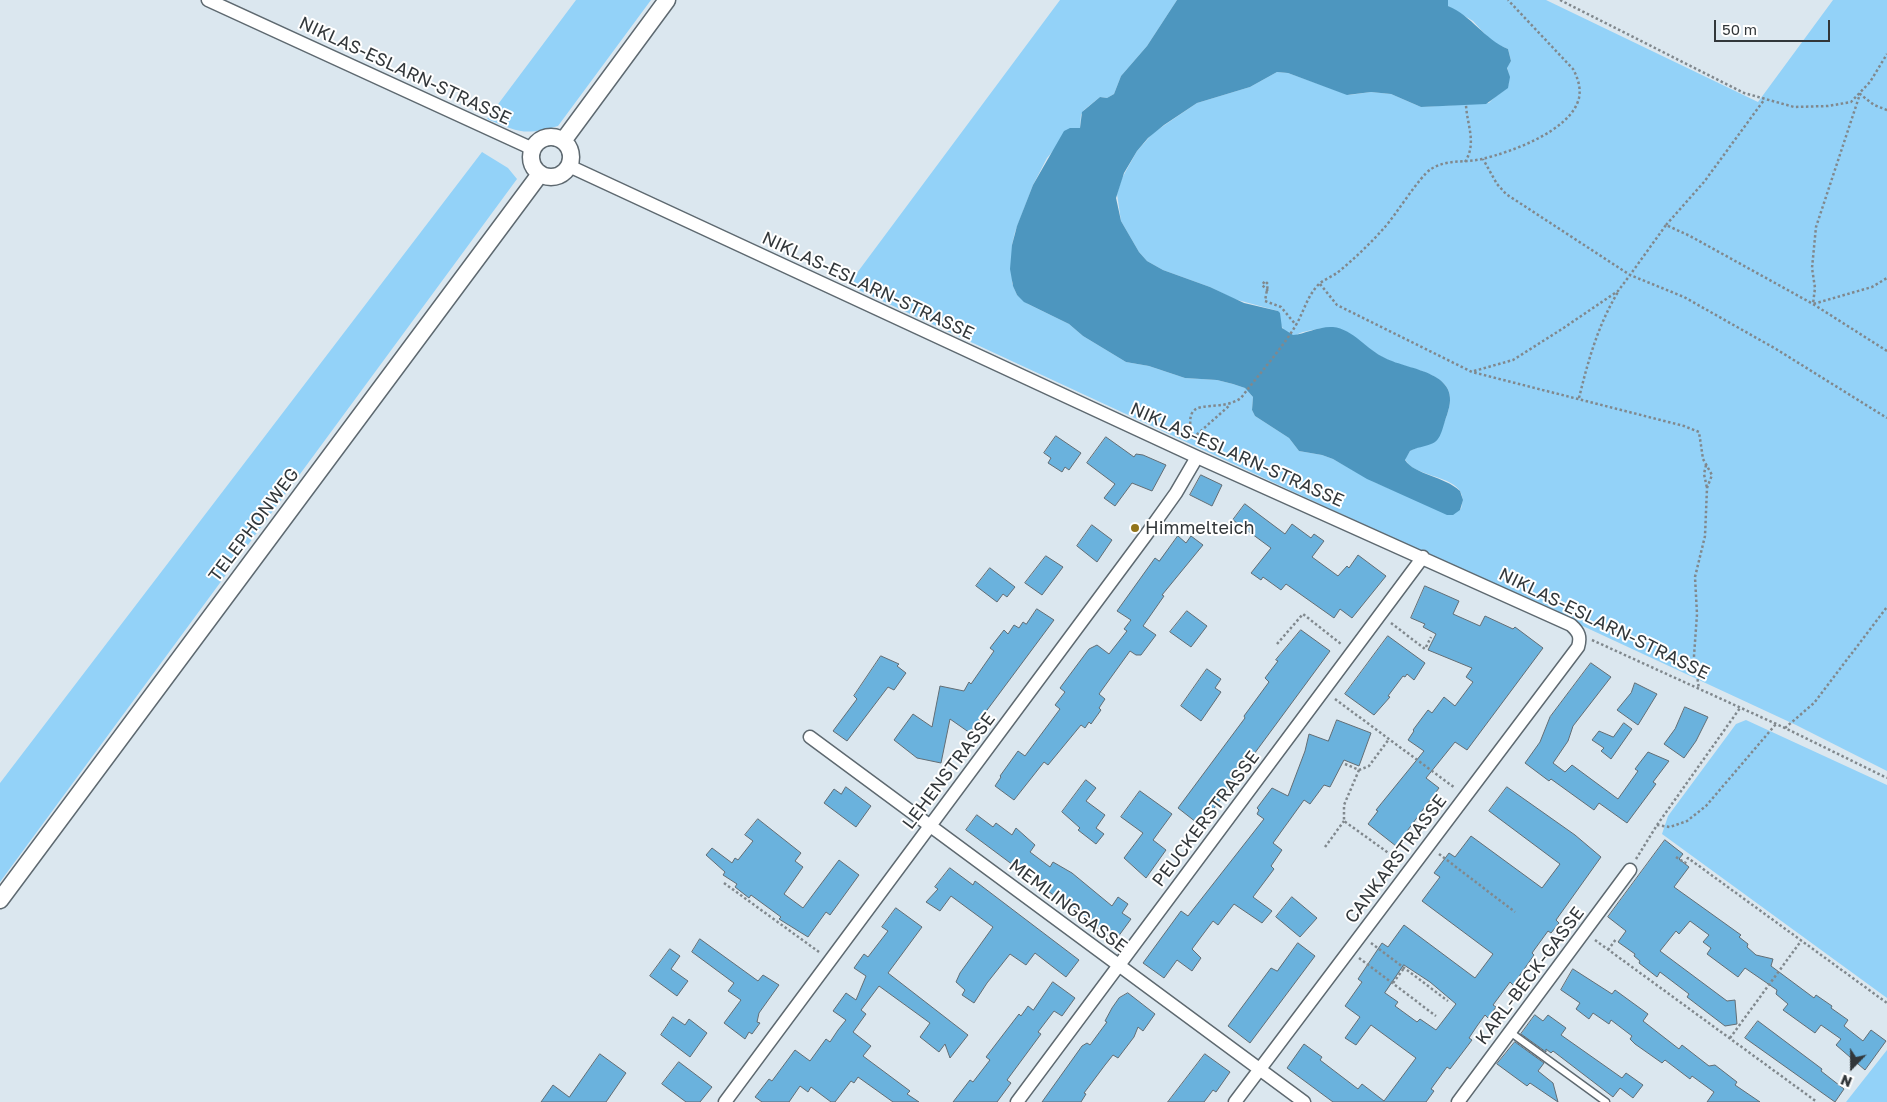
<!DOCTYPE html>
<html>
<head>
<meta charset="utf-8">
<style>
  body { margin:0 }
  #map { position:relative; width:1887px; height:1102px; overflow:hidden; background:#dbe7ef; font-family:"Golos Text",sans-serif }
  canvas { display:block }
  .north { position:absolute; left:1827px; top:1042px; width:50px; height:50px; -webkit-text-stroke:4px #fff; paint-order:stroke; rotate:202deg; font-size:14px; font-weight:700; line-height:20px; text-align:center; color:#32373a }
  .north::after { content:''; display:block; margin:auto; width:18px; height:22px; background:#32373a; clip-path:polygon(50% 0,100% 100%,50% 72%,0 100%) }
  .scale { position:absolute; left:1714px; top:20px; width:116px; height:22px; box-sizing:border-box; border:2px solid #32373a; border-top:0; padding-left:6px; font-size:15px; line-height:18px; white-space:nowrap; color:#32373a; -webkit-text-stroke:4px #fff; paint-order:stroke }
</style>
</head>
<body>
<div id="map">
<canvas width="1887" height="1102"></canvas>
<div class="north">N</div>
<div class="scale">50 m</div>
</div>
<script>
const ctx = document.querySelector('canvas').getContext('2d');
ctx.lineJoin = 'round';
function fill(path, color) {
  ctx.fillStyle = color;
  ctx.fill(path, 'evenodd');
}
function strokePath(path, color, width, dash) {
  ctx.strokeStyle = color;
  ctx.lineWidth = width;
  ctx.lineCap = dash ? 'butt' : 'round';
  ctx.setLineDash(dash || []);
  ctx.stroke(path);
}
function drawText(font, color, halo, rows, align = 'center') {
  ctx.font = font + ' "Golos Text",sans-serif';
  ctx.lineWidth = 4;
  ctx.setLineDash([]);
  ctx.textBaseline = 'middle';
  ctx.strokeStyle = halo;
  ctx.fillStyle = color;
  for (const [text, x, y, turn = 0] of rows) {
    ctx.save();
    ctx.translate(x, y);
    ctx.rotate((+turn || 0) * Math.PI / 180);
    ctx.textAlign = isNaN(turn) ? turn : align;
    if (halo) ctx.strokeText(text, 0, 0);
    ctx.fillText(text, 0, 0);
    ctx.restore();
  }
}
fill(new Path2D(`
  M576,0h75l-93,126c-33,10 -40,6 -71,-7z
  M1060,0h117l-30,46 -26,30 -7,18 -7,4 -7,-1 -16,13 -3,5 -1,13h-8l-25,30 -14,27 -18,47 -3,13v38l5,12 11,9 41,20 14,12 43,26 23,4 36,12 32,2 16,4 12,4 8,9 -1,13 3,6 34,22 10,13 23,4 11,4 41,23 77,33 10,-6c12,-36 -46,-28 -56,-50l5,-8c31,-15 23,-1 37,-36 17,-45 -38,-43 -63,-57 -26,-14 -35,-35 -67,-29 -8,2 -15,2 -22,7 -14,-4 -15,-12 -17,-25l-44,-12 -24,-12 -47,-17 -16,-9 -8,-9 -18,-31 -4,-27 5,-16 15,-27 16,-18 44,-30 53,-16 27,-15 11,1 61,22 22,-3 20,2 30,13 68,-4c13,-15 25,-10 18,-36l4,-6 -3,-12 -16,-7 -19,-21 -25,-15v-6h98l212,102 75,-102h54v771l-91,-46 -948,-440z
  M482,152l26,16 9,11 -517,703v-99z
  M1746,720l141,65v213l-225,-164 6,-18 68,-92z
  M1887,1050v52h-41z`), '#93d2f8');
fill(new Path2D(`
  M1177,0h271v6c24,10 36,33 60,43l3,12 -4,7 3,9 -2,11 -22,16 -65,3 -30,-13 -20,-2 -24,3 -59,-22 -11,-1 -27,15 -53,16 -33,22 -16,13 -11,13 -13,22 -8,25 5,23 18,31 8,9 16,9 47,17 34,16 34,8 2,2 2,15 11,7c12,-1 26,-9 40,-8 20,2 34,23 52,31 25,13 79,13 62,57 -4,9 -5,26 -16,29 -7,3 -14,3 -21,7l-5,9c10,15 39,16 55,31l3,9 -3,10 -7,5h-6l-80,-36 -34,-20 -11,-4 -23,-4 -10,-13 -34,-22 -3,-6 1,-13 -8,-9 -12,-4 -16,-4 -32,-2 -36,-12 -23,-4 -43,-26 -14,-12 -45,-22 -7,-7 -4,-9 -3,-17 2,-24 5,-19 16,-41 31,-54 6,-3h10l2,-16 18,-15 7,1 7,-4 7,-18 26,-30z`), '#4d96bf');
const building = new Path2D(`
  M1056,436l25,17 -12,17 -4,-3 -3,5 -14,-9 3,-5 -7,-5z
  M1106,437l28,20 2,-3 7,1 23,10 -14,26 -20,-8 -17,23 -11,-8 11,-14 -28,-21z
  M1201,475l21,10 -10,21 -22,-11z
  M1245,504l40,30 7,-10 19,14 3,-4 10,7 -12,16 26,19 9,-10 2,2 9,-13 28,21 -34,42 -12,-9 -6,9 -48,-34 -5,6 -18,-13 -2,3 -10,-7 20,-25 -38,-28z
  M1092,525l20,15 -15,22 -20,-16z
  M1178,536l8,7 5,-7 12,9 -41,50 2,1 -21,30 13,9 -15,20h-5l-6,-4 -31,43 6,5 -6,9 2,2 -10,14 -2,-2 -4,6 -4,-3 -33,40 -4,-3 -30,38 -19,-14 6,-9 -1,-1 18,-25 7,5 35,-47 -5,-4 10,-13 -5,-4 29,-39 8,-4 12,9 18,-23 -3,-2 7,-9 -14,-9 38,-53 4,3z
  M1046,556l17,11 -21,28 -17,-12z
  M990,568l25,19 -8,10 -4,-3 -6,8 -21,-16z
  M1425,586l34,15 -6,13 27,12 5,-10 28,13 2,-2 28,21 -76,102 -12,-8 -29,36 13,10 -43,58 -28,-22 10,-13 -2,-1 48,-59 -16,-11 6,-9 -1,-1 15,-20 4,3 12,-16 11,9 18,-24 -7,-5 6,-9 -44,-18 8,-16 -13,-7 2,-3 -14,-6z
  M1037,609l17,11 -84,113 -20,-14 -9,44 -24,-5 -23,-18 19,-26 19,13 8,-41 24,5 5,-9 2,2 23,-33 -4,-3 14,-18 4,4 6,-9 5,3 4,-6 3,2z
  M1187,611l20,15 -16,21 -21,-15z
  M1301,630l29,21 -129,175 -23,-18 67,-90 -1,-2 25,-34 -4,-4 13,-17 -2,-1z
  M1388,636l37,27 -11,17 -7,-6 -2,3 -2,-1 -15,20 2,1 -16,18 -29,-21z
  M881,656l18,8 -2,2 9,7 -12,17 -6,-3 -41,54 -14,-10 24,-32 -3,-3z
  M1591,663l20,14 -38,49 -5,15 -15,22 12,9 7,-7 46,34 20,-28 -3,-2 13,-17 21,9 -16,21 3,2 -29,39 -28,-20 -5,7 -43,-31 -2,2 -24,-18 15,-21 10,-25z
  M1207,669l14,10 -6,9 6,4 -20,29 -20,-15z
  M1635,683l22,11 -19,31 -21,-15 14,-17z
  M1685,707l23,10 -12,24 -12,17 -20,-14 11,-15z
  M1337,720l34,13 -12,33 -15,-6 -14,27 -6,-2 -14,19 -6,-4 -31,43 9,7 -11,16 3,3 -21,28 19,14 -10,12 -28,-19 -16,21 -5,-4 -21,28 9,9 -9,13 -15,-11 -13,18 -21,-15 38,-52 7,5 76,-97 -7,-5 2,-4 -2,-2 15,-20 16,8 17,-45 4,-17 19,7z
  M1624,723l8,6 -21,30 -10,-8 3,-3 -12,-8 7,-9 14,6z
  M1086,780l10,8 -10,13 19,14 -9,13 8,6 -8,10 -18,-14 2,-2 -18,-16z
  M846,787l25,19 -15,21 -32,-24 10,-14 7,5z
  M1507,787l68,48 26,22 -45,63 3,3 -8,10 -3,-2 -16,22 2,2 -21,30 -3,-3 -17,23 3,2 -8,11 -3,-3 -8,11 -8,12 3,2 -22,29 -3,-2 -16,22 3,2 -8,11h-93l-46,-34 17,-24 18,13 -2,3 38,29 4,-5 22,17 32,-43 -45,-33 -15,20 -11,-7 15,-21 -15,-11 17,-24 -4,-3 24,-36 6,4 16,-22 71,53 18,-24 -71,-53 18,-24 -6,-4 15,-20 6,4 16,-21 71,52 18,-24 -71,-53zM1404,965l26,17 26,22 -20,26 -16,-11 -3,3 -22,-16 3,-4 -13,-9z
  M1140,791l32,23 -19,26 13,10 -20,28 -22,-20 19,-25 -22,-16z
  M977,815l16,12 3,-4 16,12 4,-7 19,17 -5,7 20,15 3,-5 19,11 40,33 6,-9 10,7 -6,9 9,6 -16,22 -149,-111z
  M758,819l43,34 -6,8 8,6 -19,27 19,14 36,-48 20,15 -29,40 -4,-3 -18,25 -29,-18 2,-2 -30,-22 -2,3 -14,-11 2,-3 -14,-9 2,-3 -19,-17 6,-7 20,15 3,-5 3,2 15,-19 -8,-6z
  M1665,840l18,14 -4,5 10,8 -15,20 67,48 -2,2 9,7 -1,3 9,8 17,4 -2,7 43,32 2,-3 16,11 -1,2 17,12 -4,6 19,15 8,-11 15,11 -21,29 -29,-25 5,-6 -20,-14 -6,8 -32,-23 5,-6 -12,-10 1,-4 -32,-22 -7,9 -31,-23 4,-6 -8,-6 6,-7 -19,-14 -11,13 -3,-3 -16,20 67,50 8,-1 2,24 -12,2 -38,-29 2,-3 -29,-22 -3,5 -18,-14 1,-2 -6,-5 1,-2 -17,-12 8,-11 -18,-14z
  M950,868l23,17 2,-4 104,79 -13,17 -31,-24 -9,12 -16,-11 -23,29 -13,20 -12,-8 3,-5 -9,-8 4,-9 33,-46 -42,-31 -11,15 -14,-9 12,-13 -3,-2z
  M1292,897l25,21 -17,19 -24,-20z
  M896,908l26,19 -34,46 80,62 -18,23 -5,-14 -6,8 -19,-15 10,-14 -51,-37 -18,24 5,4 -13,18 18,14 -8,10 47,35 -3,3 12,8h-26l-35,-25 -4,6 -3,-2 -16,21h-4l-20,-15 -3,5 -8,-6 -11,16h-27l-7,-5 14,-18 3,2 23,-31 15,11 16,-22 4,3 8,-12 8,-10 -13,-9 13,-18 10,7 10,-24 -12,-8 10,-14 4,3 20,-26 -6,-4z
  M700,939l58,42 5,-6 16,10 -20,28 -2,9 3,1 -8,11 -3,-2 -4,7 -21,-16 17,-23 -13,-9 6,-8 -42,-31z
  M1298,943l17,13 -65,87 -22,-17 43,-58 6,3z
  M670,949l10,7 -9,13 17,12 -11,15 -27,-20z
  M1573,969l39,25 3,-4 33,24 -5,7 36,28 3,-4 27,21 6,-1 22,17 -2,3 25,17h-53l7,-10 -22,-16 -2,3 -25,-19 -3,3 -27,-19 -5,-5 2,-3 -21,-16 -2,4 -16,-11 -4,6 -13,-10 4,-6 -19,-13z
  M1053,982l22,16 -13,18 -8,-5 -16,21 3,2 -34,46 4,3 -14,19h-44l17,-22 3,2 17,-22 -4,-3 33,-43 2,2 7,-10 5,4z
  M1128,993l27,21 -12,17 -5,-4 -4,10 -16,21 -5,-3 -8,10 -21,28 2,1 -5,8h-39l40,-56 5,-3 3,2 17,-23 -2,-1 7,-13 7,-10z
  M1535,1015l8,6 5,-6 18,13 -5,7 61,43 4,-5 17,12 -10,13 -13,-10 -7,9 -60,-46 -2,2 -5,-4v3l-25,-18z
  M673,1017l12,8 4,-6 18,14 -17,24 -29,-22z
  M1758,1021l64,48 -1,2 23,18 -9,13 -90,-64z
  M1515,1042l29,21 -6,8 15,12 5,19 -28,-19 -3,3 -30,-22z
  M600,1054l26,19 -20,29h-65l12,-17 16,12z
  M1205,1054l25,18 -14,20 -3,-2 -9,12h-36z
  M679,1062l33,25 -12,15h-14l-24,-18z`);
fill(building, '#6ab2dd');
strokePath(building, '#626d74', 1);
const service = new Path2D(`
  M1510,1032l96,70`);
const minor = new Path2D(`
  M208,0l325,149
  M569,166l628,291 374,168c8,7 10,12 7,22l-343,455
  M810,737l494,365
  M725,1102l421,-567 30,-42 21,-36
  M1017,1102l406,-545
  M1458,1102l172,-232`);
const tertiary = new Path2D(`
  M531 157a20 20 0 1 1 40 0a20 20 0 1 1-40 0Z
  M563,141l104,-141
  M0,900l540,-726`);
strokePath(service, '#5e6970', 9);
strokePath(minor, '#5e6970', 15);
strokePath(tertiary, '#5e6970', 19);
strokePath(new Path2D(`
  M1560,0l184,93 50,14 34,-1 23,-4 19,-20 17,-28
  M1887,110l-13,-5 -14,-11 -44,133 -4,41 3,20 -2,16 59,-17 15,-9
  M1465,162c12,-19 2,-37 1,-57
  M1666,225l38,-43 60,-82
  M1320,284l17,21 135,67 212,54 15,6 4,27 9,16 -5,13 -2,48 -10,41 2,37 -3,42 5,33
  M1268,291l-6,-6 3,-4 3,3 -3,17 16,6 15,18
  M1887,351l-74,-47 -123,-68 -24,-11 -36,50 54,22 92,52 111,69
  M1474,371l39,-11 49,-31 56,-38 12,-16 -124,-81 -9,-10 -14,-25
  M1579,398c9,-37 19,-73 39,-106
  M1193,438l37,-33
  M1193,439c-13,-49 22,-23 48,-41 18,-24 40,-48 55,-73 8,-14 11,-28 22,-40 5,-5 13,-8 19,-12 17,-14 32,-28 47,-45 12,-13 35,-51 47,-59 16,-10 33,-6 51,-10 29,-7 89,-28 97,-61 2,-10 -1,-20 -6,-29l-65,-69
  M1706,465l-2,9 3,14
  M1391,623l34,26 6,-12
  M1592,640l193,88 102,50
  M1277,644l26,-30 38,30
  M1335,699l120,89
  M1785,728l29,-25 73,-96
  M1345,764l14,6 10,-4 20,-27
  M1359,770l-15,35v16l57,41
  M1657,825l13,2 17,-6 19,-15 70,-82
  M1325,847l19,-26
  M1439,854l76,58
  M1676,857l9,6 3,-5 199,145
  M1636,859l21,-34 83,-117
  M724,883l95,69
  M1595,940l222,162
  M1371,943l77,58
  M1608,950l8,-11
  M1359,958l77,58
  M1393,983l11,-15
  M1730,1038l71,-97`), '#80888d', 2.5, [2.5, 2.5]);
strokePath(service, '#fff', 6);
strokePath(minor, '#fff', 12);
strokePath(tertiary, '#fff', 16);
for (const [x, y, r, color] of [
  [1135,528,5,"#92741a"]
]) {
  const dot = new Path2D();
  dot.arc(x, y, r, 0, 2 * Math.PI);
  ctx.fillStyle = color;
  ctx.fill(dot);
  strokePath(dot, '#fff', 2);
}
drawText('18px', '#32373a', '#fff', [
  ["NIKLAS-ESLARN-STRASSE",405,71,25],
  ["NIKLAS-ESLARN-STRASSE",868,286,25],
  ["NIKLAS-ESLARN-STRASSE",1237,455,24],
  ["TELEPHONWEG",254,525,-53],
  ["NIKLAS-ESLARN-STRASSE",1604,624,26],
  ["LEHENSTRASSE",949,771,-53],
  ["PEUCKERSTRASSE",1206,819,-53],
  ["CANKARSTRASSE",1396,859,-53],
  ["MEMLINGGASSE",1068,906,37],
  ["KARL-BECK-GASSE",1530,976,-53]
]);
drawText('18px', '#32373a', '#fff', [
  ["Himmelteich",1145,528]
], 'left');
</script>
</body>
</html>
